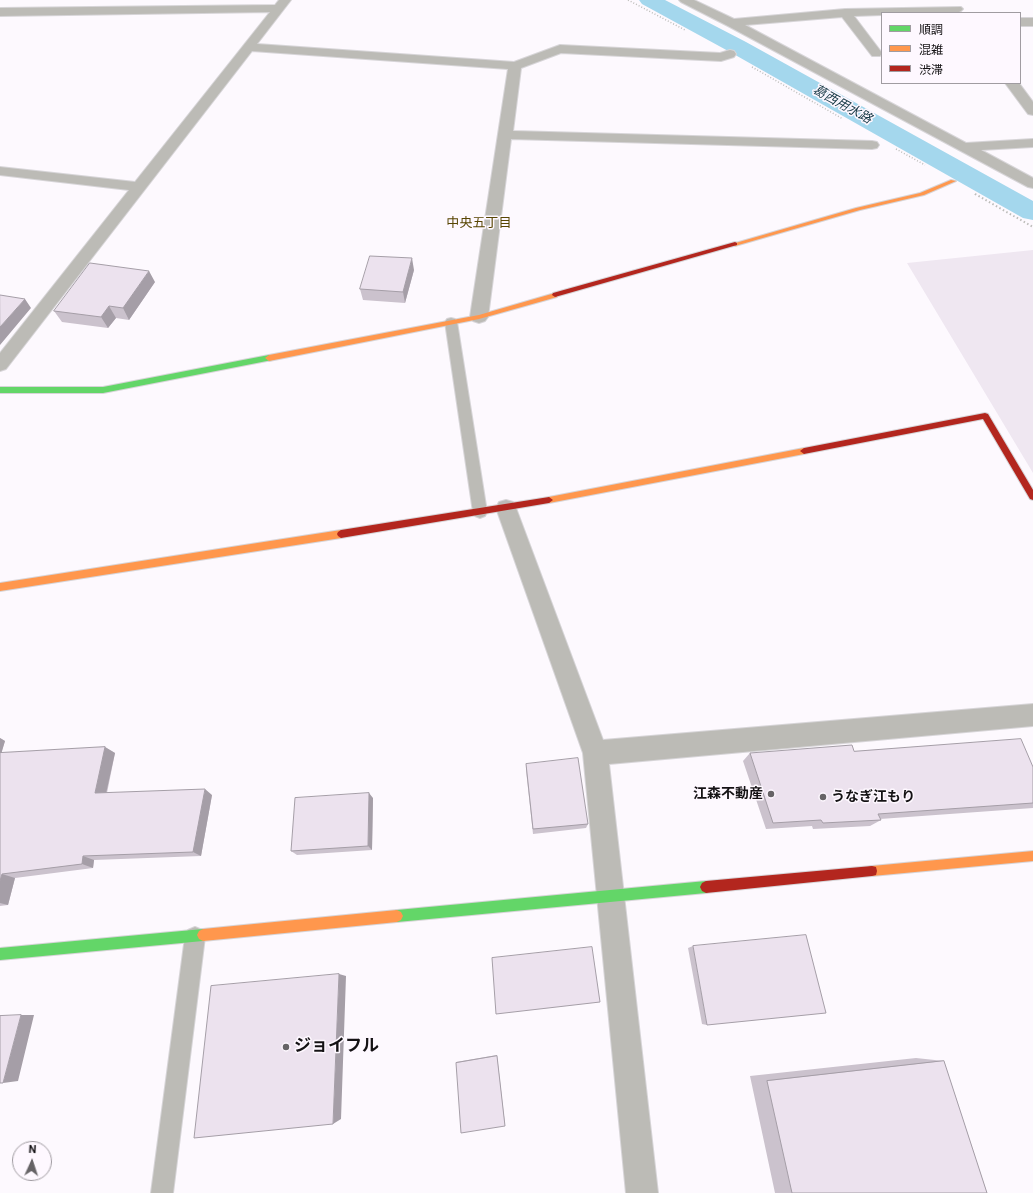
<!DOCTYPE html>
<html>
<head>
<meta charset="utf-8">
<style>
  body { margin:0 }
  #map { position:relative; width:1033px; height:1193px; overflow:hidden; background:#fdf9fe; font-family:Roboto,"Noto Sans JP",sans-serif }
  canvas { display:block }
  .legend { position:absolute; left:881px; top:12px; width:140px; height:72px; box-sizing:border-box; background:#fef8ff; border:1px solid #a09ca1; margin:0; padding:5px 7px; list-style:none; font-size:12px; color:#141214 }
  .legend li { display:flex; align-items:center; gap:8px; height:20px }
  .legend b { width:20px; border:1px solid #a09ca1 }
  .north { position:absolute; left:12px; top:1141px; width:40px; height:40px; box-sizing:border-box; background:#fef8ff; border:1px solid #a09ca1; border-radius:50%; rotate:3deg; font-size:11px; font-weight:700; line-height:16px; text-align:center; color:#141214 }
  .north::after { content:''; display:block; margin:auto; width:14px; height:18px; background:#666366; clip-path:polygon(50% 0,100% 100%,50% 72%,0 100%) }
</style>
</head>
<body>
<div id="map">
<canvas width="1033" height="1193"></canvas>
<ul class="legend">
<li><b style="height:5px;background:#63d668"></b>順調</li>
<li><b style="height:5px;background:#ff974d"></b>混雑</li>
<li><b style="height:5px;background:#b3261e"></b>渋滞</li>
</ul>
<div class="north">N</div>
</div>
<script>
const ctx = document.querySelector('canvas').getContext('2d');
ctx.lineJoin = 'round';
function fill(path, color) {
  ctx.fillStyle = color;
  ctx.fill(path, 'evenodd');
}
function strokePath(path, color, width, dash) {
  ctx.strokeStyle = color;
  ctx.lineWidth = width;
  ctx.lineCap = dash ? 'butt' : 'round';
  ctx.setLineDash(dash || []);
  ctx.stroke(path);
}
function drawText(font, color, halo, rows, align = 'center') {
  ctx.font = font + ' Roboto,"Noto Sans JP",sans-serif';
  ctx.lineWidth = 3;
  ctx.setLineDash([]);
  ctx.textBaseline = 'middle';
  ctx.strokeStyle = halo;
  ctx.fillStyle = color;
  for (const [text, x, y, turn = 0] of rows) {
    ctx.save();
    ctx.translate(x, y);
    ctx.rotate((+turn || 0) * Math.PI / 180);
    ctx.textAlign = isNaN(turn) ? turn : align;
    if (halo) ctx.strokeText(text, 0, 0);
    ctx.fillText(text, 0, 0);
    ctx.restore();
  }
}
fill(new Path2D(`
  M1033,250v223l-126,-210z`), '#efe7f1');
fill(new Path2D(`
  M639,0h26l81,42 287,159v19l-10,-2 -293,-166 -88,-48z`), '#a4d7ed');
const lane = new Path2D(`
  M451,318l4,1 2,3 30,190 -2,4 -5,2 -5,-2 -2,-4 -28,-190 2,-3z
  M195,927l7,3 3,7 -32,256h-22l34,-256 3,-7z`);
const street = new Path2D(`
  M279,0h12l-34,44 257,18 46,-17 160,8 10,-3 4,1 2,3 -2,3 -13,4 -160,-8 -40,15 -8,63 359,10 5,1 2,3 -2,3 -5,1 -361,-10 -23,178 -3,4 -6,2 -6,-2 -3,-4 38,-248 -256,-18 -246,318 -6,2v-18l129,-163 -129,-15v-8l135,15 135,-170 -270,4v-8l275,-3z
  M679,0h15l40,19 111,-10 116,-2 2,2 -2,2 -4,2h-75v2l-28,1 28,37 -2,3h-8l-30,-39 -97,8 221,118 67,-4v8l-52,3 52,28v10l-5,-1 -300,-161 -47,-24z
  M1020,18h13v8h-13z
  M1005,83h14l14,19v13l-5,-1z
  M506,500l7,2 3,6 87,232 430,-36v22l-424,38 49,429h-32l-43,-440 -87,-245 3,-6z`);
const fast = new Path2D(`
  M269,355l4,3 -1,2 -169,33h-103v-6h103z
  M706,881l4,2 2,4 -2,4 -4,2 -309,29 -4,-2 -2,-4 2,-4 4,-2z
  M203,929l4,2 2,4 -2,4 -4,2 -203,19v-12z`);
const slow = new Path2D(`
  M951,180l5,1 -32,14 -64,15 -125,36 -3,-2 124,-36 64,-15z
  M555,293h2v4l-78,22 -210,42 -4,-3 4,-3 210,-40z
  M804,448l4,3 -4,3 -255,49 -4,-3 4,-3z
  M341,530l3,2 1,2 -1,2 -3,2 -341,53v-8z
  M1033,851v10l-161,15 -4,-1 -1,-4 1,-4 4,-1z
  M397,910l4,2 2,4 -2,4 -4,2 -194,19 -4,-2 -2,-4 2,-4 4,-2z`);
const jam = new Path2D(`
  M735,242l2,1v2l-182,52 -3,-2 1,-2z
  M985,413l3,1 45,76v10l-3,-1 -47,-80 -179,35 -4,-3 4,-3z
  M549,497l4,3 -4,3 -208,35 -3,-2 -1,-2 1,-2 3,-2z
  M872,866l4,1 1,4 -1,4 -4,1 -166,17 -4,-2 -2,-4 2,-4 4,-2z`);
strokePath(lane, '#d7d5d8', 2);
strokePath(street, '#d7d5d8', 2);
strokePath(fast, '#d7d5d8', 2);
strokePath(slow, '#d7d5d8', 2);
strokePath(jam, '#d7d5d8', 2);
strokePath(new Path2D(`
  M628,0l57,30
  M752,67l91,52
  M896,149l29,16
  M975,194l1,1`), '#bdbdba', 1.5, [1, 2]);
strokePath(new Path2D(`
  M975,194l58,33`), '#bdbdba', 2, [1.5, 2.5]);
fill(lane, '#bcbbb6');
fill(street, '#bcbbb6');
fill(fast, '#63d668');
fill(slow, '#ff974d');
fill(jam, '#b3261e');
fill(new Path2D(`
  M414,270l-9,33 -42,-3 -3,-11z
  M155,282l-26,38 -13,-2 -8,10 -46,-6 -8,-11z
  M0,738l5,3 -4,12 104,-6 10,6 -8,40 105,2 -11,61 -107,4 -1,8 -78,10 -7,27 -8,1z
  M854,751l179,16v41l-153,11 1,1 -11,6 -57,3 -1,-3 -46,3 -23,-68 7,-8z
  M526,764l62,60 -2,4 -53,6 -7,-64z
  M373,798l-1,52 -75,5 -6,-4z
  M693,946l14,79 -5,-1 -14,-76z
  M497,1055l8,69v2l-49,-63v-1z
  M916,1058l28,3 43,132h-212l-25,-117z`), '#cbc2cd');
fill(new Path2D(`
  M412,258l2,12 -9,33 -2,-11z
  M149,271l6,11 -26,38 -6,-12z
  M25,299l6,9 -31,37v-18z
  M109,306l7,12 -8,10 -7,-11z
  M0,738l5,3 -5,17z
  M105,747l10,6 -10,45 -10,-5z
  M205,789l7,6 -11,61 -8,-4z
  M369,793l4,5 -1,52 -4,-4z
  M83,856l11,4 -1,8 -11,-4z
  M2,874l13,4 -7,27 -8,-2v-22z
  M339,974l7,2 -5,143 -8,5z
  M21,1015h13l-16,66 -15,2z`), '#a59ea7');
const building = new Path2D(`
  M370,256l42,2 -9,34 -43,-3z
  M90,263l59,8 -26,37 -14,-2 -8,11 -47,-6z
  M0,295l25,4 -25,28z
  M1021,739l12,28v36l-155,11 3,6 -58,3 -2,-3 -48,3 -23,-70 102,-8 2,6z
  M105,747l-10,46 110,-4 -12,63 -110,4 -1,8 -80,10 -2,7v-128z
  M578,758l10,66 -55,5 -7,-65z
  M369,793l-1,53 -77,5 4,-53z
  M806,935l20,78 -119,12 -14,-79z
  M592,947l8,55 -104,12 -4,-56z
  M339,974l-6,150 -139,14 17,-152z
  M21,1015l-18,68h-3v-67z
  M497,1056l8,70 -44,7 -5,-70z
  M944,1061l43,132h-195l-25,-112z`);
fill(building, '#ece2ee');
strokePath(building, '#a59ea7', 1);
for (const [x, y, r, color] of [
  [771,794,4,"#666366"],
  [823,797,4,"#666366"],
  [286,1047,4,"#666366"]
]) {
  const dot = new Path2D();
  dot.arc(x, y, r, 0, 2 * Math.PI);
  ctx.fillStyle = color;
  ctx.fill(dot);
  strokePath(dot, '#fef8ff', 1.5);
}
drawText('italic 13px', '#153845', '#fef8ff', [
  ["葛西用水路",842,105,29]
]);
drawText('13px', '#574502', '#fef8ff', [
  ["中央五丁目",479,224]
]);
drawText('bold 14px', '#141214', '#fef8ff', [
  ["江森不動産",763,794],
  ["うなぎ江もり",831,797,"left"]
], 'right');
drawText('bold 17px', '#141214', '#fef8ff', [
  ["ジョイフル",294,1047]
], 'left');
</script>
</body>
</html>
